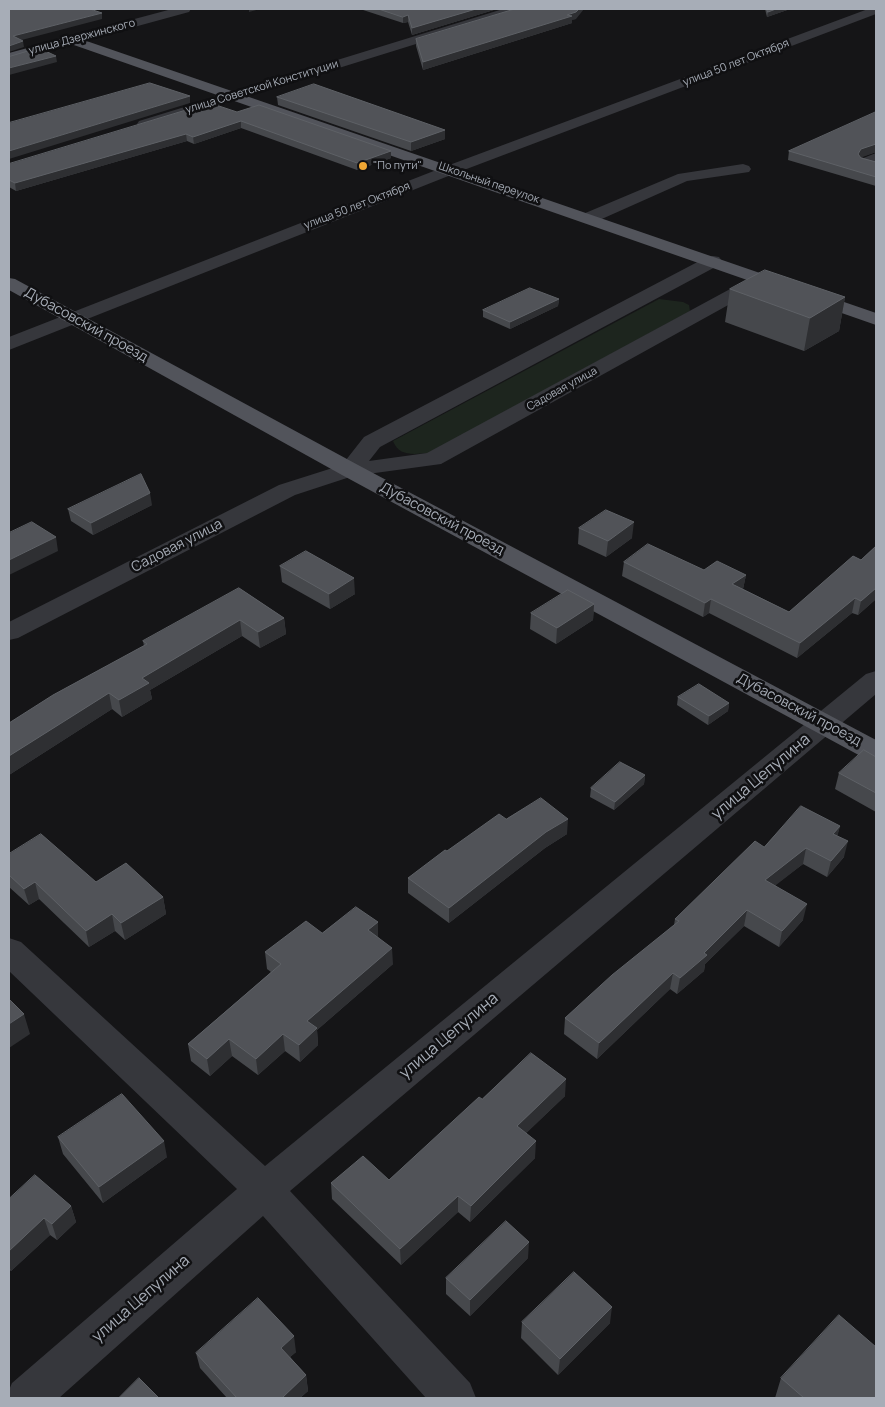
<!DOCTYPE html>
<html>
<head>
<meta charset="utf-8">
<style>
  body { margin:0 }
  #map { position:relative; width:885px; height:1407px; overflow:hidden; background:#151517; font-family:Manrope,sans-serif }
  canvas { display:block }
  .frame { position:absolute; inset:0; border:10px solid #a7adb7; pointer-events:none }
</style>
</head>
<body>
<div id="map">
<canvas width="885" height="1407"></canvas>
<div class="frame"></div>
</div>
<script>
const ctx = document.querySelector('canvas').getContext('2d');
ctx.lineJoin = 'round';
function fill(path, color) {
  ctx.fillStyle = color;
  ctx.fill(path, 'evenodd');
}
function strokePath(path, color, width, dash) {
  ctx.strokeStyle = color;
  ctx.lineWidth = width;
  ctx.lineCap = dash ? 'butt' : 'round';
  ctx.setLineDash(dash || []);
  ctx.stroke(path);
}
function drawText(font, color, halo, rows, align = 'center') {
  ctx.font = font + ' Manrope,sans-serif';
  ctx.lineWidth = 5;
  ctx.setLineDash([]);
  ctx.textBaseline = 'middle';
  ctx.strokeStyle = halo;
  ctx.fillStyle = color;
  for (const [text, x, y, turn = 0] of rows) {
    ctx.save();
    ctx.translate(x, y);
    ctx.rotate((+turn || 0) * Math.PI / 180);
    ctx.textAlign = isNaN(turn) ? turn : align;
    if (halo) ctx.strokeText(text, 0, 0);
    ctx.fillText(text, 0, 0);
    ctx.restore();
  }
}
fill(new Path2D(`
  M659,299l24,3 6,3 1,6 -261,142c-15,1 -30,4 -36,-12z`), '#1d251e');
fill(new Path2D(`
  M172,9h19l-2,3 -117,32 -6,-4 1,-3z
  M503,9h18l-2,3 -370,115h-10l-2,-3 2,-3z
  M868,9h8v5l-420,159 -447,177v-13l435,-170z
  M876,153v17l-15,-5 -3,-3 3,-3z
  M743,164l6,2 2,3 -2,3 -62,9 -92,41h-12l-2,-4 2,-4 95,-40z
  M713,256l6,1 3,4 -3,4 -339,182 -11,14 58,-8 329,-178 6,-1 6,1 3,4 -3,4 -327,181 -88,12 -58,19 -277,143 -9,2v-18l270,-137 63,-20 22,-28 343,-180z
  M876,671v23l-586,497 180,192 6,15h-50l-163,-182 -204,182h-50v-8l3,-7 225,-194 -228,-218v-33l12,4 244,224 601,-492z`), '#36373c');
fill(new Path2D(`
  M72,36l804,277v12l-805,-281 -62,17v-8z
  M9,278l6,1 343,186 518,275v21l-10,-2 -524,-284 -333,-185z`), '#52545b');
fill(new Path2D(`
  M360,9h137l-85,26 -4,-13 -5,1z
  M765,9h25l-23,8z
  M576,19l-4,1v3l-149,47 -7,-24v-7z
  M277,97l168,33v9l-34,12 -133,-46z
  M237,112l154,39v7l-34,12 -116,-42 -47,16 -7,-3 -171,50 -7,-4v-23z
  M876,112v40l-15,5 15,5v24l-88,-26 1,-9z
  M730,289l115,8 -6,34 -35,20 -79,-29z
  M559,299l-1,7 -48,23 -27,-12v-7z
  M152,505l-59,30 -22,-14 -3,-12z
  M579,528l53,10 -26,19 -28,-13z
  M876,546v53l-18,16 -6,-2 -55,45 -88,-45 -6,4 -81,-41 2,-14 80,8 42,5 -3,14 46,23 72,-52z
  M280,566l75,28 -25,15 -48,-27z
  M239,588l45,30 2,16 -26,14 -18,-12 -92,54 2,9 -30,18 -10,-8 -103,66v-52l135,-77 -1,-5z
  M594,604l-1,16 -37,24 -26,-15 1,-16z
  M678,697l51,6 -1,8 -20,14 -31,-20z
  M876,757v55l-41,-23 4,-16z
  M645,775l-1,9 -30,26 -24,-13 1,-9z
  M506,819l61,15 -22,14 -96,75 -41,-30v-15z
  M840,826l-3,10 7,21 -17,20 -24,-13 -28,21 28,35 -24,27 -35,-21 -39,38 -1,7 -27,23 -7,-5 -73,70 -33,-25 1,-16 109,-93 1,-6 89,-72z
  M9,854l87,28 67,15 3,17 -41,26 -10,-9 -26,16 -50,-48 -10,6 -20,-18z
  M378,922v15l15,27 -76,66 1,15 -18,17 -15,-11 -27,24 -26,-19 -22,20 -19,-15 -3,-17 83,-72 -4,-3 -2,-17 57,-19z
  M565,1096l-39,37 9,25 -65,64 -12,-10 -57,53 -69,-66 -1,-16 58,-3 93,-81z
  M58,1137l109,20 -64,46 -40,-49z
  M9,1199l62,7 5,16 -19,18 -7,-5 -39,36 -2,-2z
  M528,1258l-58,58 -24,-22v-16z
  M522,1322l88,1 -52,52 -37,-37z
  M296,1352l-6,5 16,18 2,16 -8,7h-73l-27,-30 -4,-15z
  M781,1378l95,20h-101z`), '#46484c');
fill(new Path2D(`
  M249,9h11l-11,3z
  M476,9h21l-85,26v-7z
  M579,9h5l-8,10 -4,1v3l-149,47v-8l144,-47z
  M776,9h14l-23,8 1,-5z
  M102,13v6l-88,23 -1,-6z
  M408,15v7l-5,1v-6z
  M23,41l1,6 -15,5v-6z
  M56,56l1,6 -48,13v-7z
  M190,96v7l-181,56v-8z
  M241,121v7l-47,16 -1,-7z
  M445,130v9l-34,12v-9z
  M186,134l1,7 -171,50 -1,-8z
  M876,144v8l-16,6 -2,-4 3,-5z
  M391,151v7l-34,12v-7z
  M845,297l-6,34 -35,20 6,-33z
  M559,299l-1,7 -48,23v-7z
  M150,493l2,12 -59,30 -2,-12z
  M634,522l-2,16 -26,19 2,-16z
  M56,537l2,14 -49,24v-15z
  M746,575l-3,14 -11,-5z
  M354,578l1,16 -25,15 -1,-15z
  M876,588v11l-18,16 3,-14z
  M855,598l-3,15 -55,45 3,-15z
  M711,599l-2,14 -6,4 2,-14z
  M594,604l-1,16 -37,24 1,-16z
  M284,618l2,16 -26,14 -2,-16z
  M240,620l2,16 -92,54 2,9 -30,18 -3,-17 23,-22z
  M109,693l3,16 -103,66v-19z
  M729,703l-1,8 -20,14 1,-9z
  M645,775l-1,9 -30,26 1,-8z
  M568,819l-1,15 -22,14 -96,75v-15l97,-76z
  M840,826l-4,16 -3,-8z
  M848,841l-4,16 -17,20 4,-16z
  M806,848l-3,16 -41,32 3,-16z
  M35,882l4,17 -10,6 -5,-16z
  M163,897l3,17 -41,26 -4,-17z
  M807,904l-4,16 -24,27 3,-16z
  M747,910l-3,16 -39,38 -1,7 -27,23 3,-16 24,-25z
  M112,914l3,17 -26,16 -3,-16z
  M378,922v17l-10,-9z
  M392,948l1,16 -76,66 1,15 -18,17 -1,-17 8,-24z
  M673,973l-3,16 -73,70 2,-16z
  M24,1014l6,20 -21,14v-24z
  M283,1034l2,17 -27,24 -2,-16z
  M229,1039l3,17 -22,20 -3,-17z
  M566,1079l-1,17 -49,47 1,-17z
  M164,1141l3,16 -64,46 -4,-16z
  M536,1141l-1,17 -65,64 1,-16z
  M458,1196v16l-57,53 -1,-16z
  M71,1206l5,16 -19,18 -5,-16z
  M44,1218l6,17 -39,36 -2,-5v-15z
  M529,1242l-1,16 -58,58v-16z
  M612,1307l-2,16 -52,52 2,-16z
  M294,1336l2,16 -13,11 -2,-15z
  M306,1375l2,16 -8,7h-18z`), '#2e2f32');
const building = new Path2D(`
  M9,9h81l12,4 -89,23 10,5 -14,5z
  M379,9h97l-64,19 -4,-13 -5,2z
  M515,9h64l-3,3 -9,3 5,1 -149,46 -7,-23z
  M767,9h9l-8,3z
  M39,48l17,8 -47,12v-11z
  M150,83l40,13 -181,55v-28z
  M314,84l131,46 -34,12 -134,-45z
  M210,103l27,9 22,-7 132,46 -34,12 -116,-42 -48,16 -7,-3 -171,49 -6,-3v-16z
  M876,112v32l-15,5 -3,5 3,4 15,4v15l-87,-26z
  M765,270l80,27 -35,21 -80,-29z
  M530,288l29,11 -49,23 -27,-12z
  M141,474l9,19 -59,30 -23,-14z
  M606,510l28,12 -26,19 -29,-13z
  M32,522l24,15 -47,23v-27z
  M648,544l56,26 13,-9 29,14 -14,9 57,28 64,-56 8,4 15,-14v42l-15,13 -6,-3 -55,45 -89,-44 -6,4 -81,-41z
  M306,551l48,27 -25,16 -49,-28z
  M239,588l45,30 -26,14 -18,-12 -98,58 7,5 -30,17 -10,-7 -100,63v-33l44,-28 94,-51 -4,-3z
  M568,590l26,14 -37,24 -26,-15z
  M699,684l30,19 -20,13 -31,-19z
  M864,750l12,7v36l-37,-20z
  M620,762l25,13 -30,27 -24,-14z
  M541,798l27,21 -22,13 -97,76 -41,-30 37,-28 2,1 52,-37 7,5z
  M801,806l39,20 -7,8 15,7 -17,20 -25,-13 -41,32 42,24 -25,27 -35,-21 -43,43 3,2 -27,23 -7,-5 -74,70 -34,-25 47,-43 67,-54 -4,-2 80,-78 9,6z
  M41,834l55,48 30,-19 37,34 -42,26 -9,-9 -26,17 -51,-49 -11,7 -15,-14v-21z
  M356,907l22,15 -10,8 24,18 -85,73 10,7 -18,17 -16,-11 -27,25 -27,-20 -22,20 -19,-15 93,-80 -16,-12 41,-31 16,12z
  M9,999l15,15 -15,10z
  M531,1053l35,26 -49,47 19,15 -65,65 -13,-10 -58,53 -69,-66 32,-27 26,24 90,-83 3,2z
  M122,1094l42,47 -65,46 -41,-50z
  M35,1175l36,31 -19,18 -8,-6 -35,33v-52z
  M506,1221l23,21 -59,58 -24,-22z
  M574,1272l38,35 -52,52 -38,-37z
  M258,1298l36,38 -13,12 25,27 -24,23h-45l-41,-45z
  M839,1315l37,32v51h-72l-23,-20z
  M139,1378l20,20h-40z`);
fill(building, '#515358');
strokePath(building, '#5e6166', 1);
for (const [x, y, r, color] of [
  [363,166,5,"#f0a734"]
]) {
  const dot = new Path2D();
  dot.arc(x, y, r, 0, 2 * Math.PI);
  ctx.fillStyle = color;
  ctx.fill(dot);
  strokePath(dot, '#101012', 2);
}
drawText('11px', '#a7adb7', '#101012', [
  ["улица Дзержинского",82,37,-15],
  ["улица 50 лет Октября",736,63,-21],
  ["улица Советской Конституции",262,87,-17],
  ["Школьный переулок",489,183,19],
  ["улица 50 лет Октября",357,206,-21],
  ["Садовая улица",562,389,-29]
]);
drawText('11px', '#a7adb7', '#101012', [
  ["\"По пути\"",373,166]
], 'left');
drawText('14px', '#a7adb7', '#101012', [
  ["Дубасовский проезд",86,325,29],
  ["Дубасовский проезд",442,519,28],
  ["Садовая улица",177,546,-27],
  ["Дубасовский проезд",799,710,28]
]);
drawText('16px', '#a7adb7', '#101012', [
  ["улица Цепулина",761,777,-40],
  ["улица Цепулина",449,1036,-40],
  ["улица Цепулина",141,1299,-41]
]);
</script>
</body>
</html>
